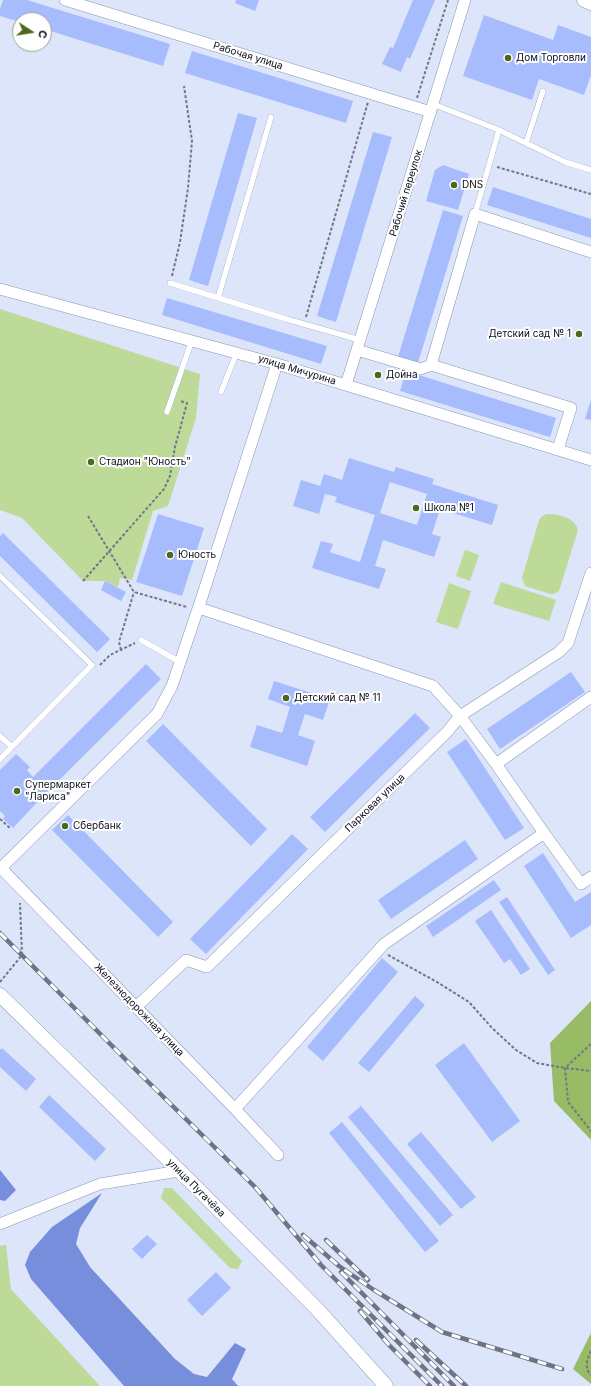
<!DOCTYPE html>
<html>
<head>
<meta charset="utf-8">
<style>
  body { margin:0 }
  #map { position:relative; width:591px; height:1386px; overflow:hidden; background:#dde5fa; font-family:Inter,sans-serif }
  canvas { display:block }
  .north { position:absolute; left:12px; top:12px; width:40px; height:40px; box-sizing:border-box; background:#fff; border:1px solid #9d9fa3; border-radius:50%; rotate:102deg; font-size:11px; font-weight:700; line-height:16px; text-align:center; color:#0a0e19 }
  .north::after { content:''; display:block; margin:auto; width:14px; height:18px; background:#4c681b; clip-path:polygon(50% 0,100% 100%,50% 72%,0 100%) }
</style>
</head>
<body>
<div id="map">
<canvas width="591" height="1386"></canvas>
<div class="north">С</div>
</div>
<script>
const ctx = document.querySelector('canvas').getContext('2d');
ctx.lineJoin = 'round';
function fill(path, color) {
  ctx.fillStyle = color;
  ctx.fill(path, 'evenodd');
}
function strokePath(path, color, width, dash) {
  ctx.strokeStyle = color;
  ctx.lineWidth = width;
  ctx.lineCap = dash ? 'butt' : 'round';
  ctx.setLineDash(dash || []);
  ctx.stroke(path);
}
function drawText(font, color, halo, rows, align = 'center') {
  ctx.font = font + ' Inter,sans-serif';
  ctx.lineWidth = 4;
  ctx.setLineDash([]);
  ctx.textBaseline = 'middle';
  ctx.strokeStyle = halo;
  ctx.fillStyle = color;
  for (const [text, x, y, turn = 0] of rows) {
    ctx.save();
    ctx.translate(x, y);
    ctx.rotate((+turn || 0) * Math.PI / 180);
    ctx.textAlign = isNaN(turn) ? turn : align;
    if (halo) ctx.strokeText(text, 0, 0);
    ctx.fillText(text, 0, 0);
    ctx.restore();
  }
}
fill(new Path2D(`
  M0,309l200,65 -4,44 -28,88 -15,5 -21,69 -12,-2 -2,9 -13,-6h-22l-61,-63 -22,-8z
  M547,514c11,0 28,3 31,16l-19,61 -5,3h-4l-25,-8 -3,-8 17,-58 3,-4z
  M465,550l14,5 -9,26 -14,-5z
  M501,582l55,18 -7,21 -56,-17z
  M449,583l22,8 -13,38 -22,-7z
  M164,1188h8l70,73 -4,8 -8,-1 -69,-70z
  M6,1245l5,44 89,97h-100v-140z`), '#beda99');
fill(new Path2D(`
  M591,1001v139l-37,-39 -4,-58z
  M591,1333v51l-18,-15z`), '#98bb65');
fill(new Path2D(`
  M0,1170l16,20 -11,11 -5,-1z
  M102,1193l-22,35 -4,16 14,23 85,92 19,15 13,3 28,-34 11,6 -14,30 6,7h-114l-93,-107 -6,-14 5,-13 22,-25z`), '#768edc');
fill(new Path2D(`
  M3,0h24l143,44 -7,22 -119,-37v-9h-24v2l-20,-6v-7z
  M236,0h23l-4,11 -20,-8z
  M413,0h22l-25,59 -3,-2 -6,15 -19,-8 8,-17 3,1z
  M484,15l69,25 5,-15 33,12v38l-7,20 -45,-16 -7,21 -69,-24z
  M192,51l161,50 -7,22 -161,-50z
  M238,113l19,5 -49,168 -19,-6z
  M373,132l19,5 -56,185 -19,-6z
  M443,165l26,9 -11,36 -32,-9 9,-31z
  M493,187l98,32v19l-104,-33z
  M443,210l20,6 -46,150 -20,-6z
  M167,298l160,48 -6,18 -159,-49z
  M406,371l150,47 -6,19 -150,-46z
  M591,400v20l-6,-1z
  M349,458l45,14 2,-5 38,12 -2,5 66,21 -6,20 -52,-16 -8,25 9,3 -7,20 -51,-17 -8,26 11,3 -7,20 -67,-21 9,-27 12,3 -3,8 30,10 15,-47 -40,-13 2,-5 -12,-3 -6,20 -26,-8 8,-26 19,6 4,-12 18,6zM390,482l37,12 -10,31 -37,-12z
  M158,514l46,14 -22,68 -46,-14z
  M3,533l107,106 -13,13 -97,-96v-20z
  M105,581l21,11 -5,9 -20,-11z
  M146,664l15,15 -120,119 -28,30 -10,-9 2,-3 -5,-5v-41l16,-16 14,13 -3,3 6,7z
  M571,672l14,20 -85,57 -13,-20z
  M274,681l56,18 -7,21 -18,-6 -7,21 17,6 -8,25 -57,-19 7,-22 25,8 8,-26 -22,-8z
  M415,713l15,15 -105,104 -15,-15z
  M163,724l104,105 -16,17 -105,-105z
  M466,739l58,89 -19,12 -58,-88z
  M68,815l105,107 -15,15 -106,-107z
  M292,834l16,15 -102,105 -16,-15z
  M465,840l13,19 -87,60 -13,-19z
  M543,853l32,49 16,-10v33l-20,13 -47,-72z
  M494,880l7,10 -68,47 -7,-11z
  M507,897l48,73 -7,5 -49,-73z
  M491,910l39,59 -9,6 -11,-16 -6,4 -29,-42z
  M382,958l16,14 -75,89 -16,-14z
  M415,996l10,9 -56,67 -11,-9z
  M464,1043l56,78 -28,21 -57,-77z
  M2,1048l34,31 -10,12 -26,-24v-17z
  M49,1095l57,54 -11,12 -56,-54z
  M361,1106l92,109 -13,11 -92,-109z
  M342,1122l97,119 -14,11 -96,-119z
  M421,1132l55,65 -15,12 -54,-65z
  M147,1235l10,9 -15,15 -10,-10z
  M216,1272l15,16 -29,28 -15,-16z`), '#a6bcfd');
const service = new Path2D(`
  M433,104l66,26 -24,84
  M499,130l66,32 26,8
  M526,143l17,-52
  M170,283l116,36 74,21
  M218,298l53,-181
  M221,392l16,-40
  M167,412l25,-72
  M0,576l92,89 -92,94
  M141,640l39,22
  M0,736l12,11`);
const minor = new Path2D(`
  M65,0l366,112
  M0,289l277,75 314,96
  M357,350l64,19 10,-4
  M346,385l119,-385
  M558,449l13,-41 -140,-43 44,-151 116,38
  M199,608l234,78 27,30 36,48 48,69
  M496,764l95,-67
  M0,867l235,242 43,46
  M1,868l156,-154 15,-28 30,-89 75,-233
  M136,1007l50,-47 21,7 240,-235 13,-16 99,-64 9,-9 23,-70
  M235,1109l149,-165 160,-111 37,51 10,-7
  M0,1224l100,-40 79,-13`);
const tertiary = new Path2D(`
  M584,0l7,3
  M0,995l196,192 122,123 68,76`);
strokePath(service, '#8a95b5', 6);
strokePath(minor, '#8a95b5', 12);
strokePath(tertiary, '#8a95b5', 15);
strokePath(new Path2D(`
  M417,98l31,-98
  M497,167l94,27
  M172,276l8,-34 8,-54 4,-47 -8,-55
  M306,317l62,-215
  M88,516l46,76 53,15
  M83,581l81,-92 6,-13 5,-29 12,-44 -7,-2
  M121,650l-2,-8 15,-50
  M100,665l10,-10 25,-12
  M0,819l11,10
  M388,955l49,27 32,20 23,26 24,22 21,13 28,5 26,3
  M0,982l22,-27 -2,-52
  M591,1044l-26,24 3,34 23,29
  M591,1351c-4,8 -7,17 0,24`), '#717787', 2, [3, 2]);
strokePath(service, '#fff', 5.5);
strokePath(minor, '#fff', 11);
strokePath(tertiary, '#fff', 14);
const rail = new Path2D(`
  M0,933l134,135 121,119 66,78 121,121
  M303,1235l36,31 35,24 68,42 120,37
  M326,1240l42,40
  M341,1272l113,114
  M360,1311l29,34 41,41
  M416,1340l50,46`);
strokePath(rail, '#6e7484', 4.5);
strokePath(rail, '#fff', 3, [9]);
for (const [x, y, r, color] of [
  [508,58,4,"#4c681b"],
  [454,185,4,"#4c681b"],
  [579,334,4,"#4c681b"],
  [378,375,4,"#4c681b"],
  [91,462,4,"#4c681b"],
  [416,508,4,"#4c681b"],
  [170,555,4,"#4c681b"],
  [286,698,4,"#4c681b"],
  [17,791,4,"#4c681b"],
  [65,826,4,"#4c681b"]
]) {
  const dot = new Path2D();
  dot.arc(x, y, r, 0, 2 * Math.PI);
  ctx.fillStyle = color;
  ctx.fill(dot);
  strokePath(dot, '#fff', 1.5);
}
drawText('10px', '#0a0e19', '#fff', [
  ["Рабочая улица",248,56,17],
  ["Рабочий переулок",406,193,-73],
  ["улица Мичурина",297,370,17],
  ["Парковая улица",375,803,-44],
  ["Железнодорожная улица",139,1010,46],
  ["улица Пугачёва",196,1188,45]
]);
drawText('10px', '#0a0e19', '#fff', [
  ["Дом Торговли",516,58],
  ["DNS",462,185],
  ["Детский сад № 1",571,334,"right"],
  ["Дойна",386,375],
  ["Стадион \"Юность\"",99,462],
  ["Школа №1",424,508],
  ["Юность",178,555],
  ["Детский сад № 11",294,698],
  ["Супермаркет",25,785],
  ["\"Лариса\"",25,797],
  ["Сбербанк",73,826]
], 'left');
</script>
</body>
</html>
